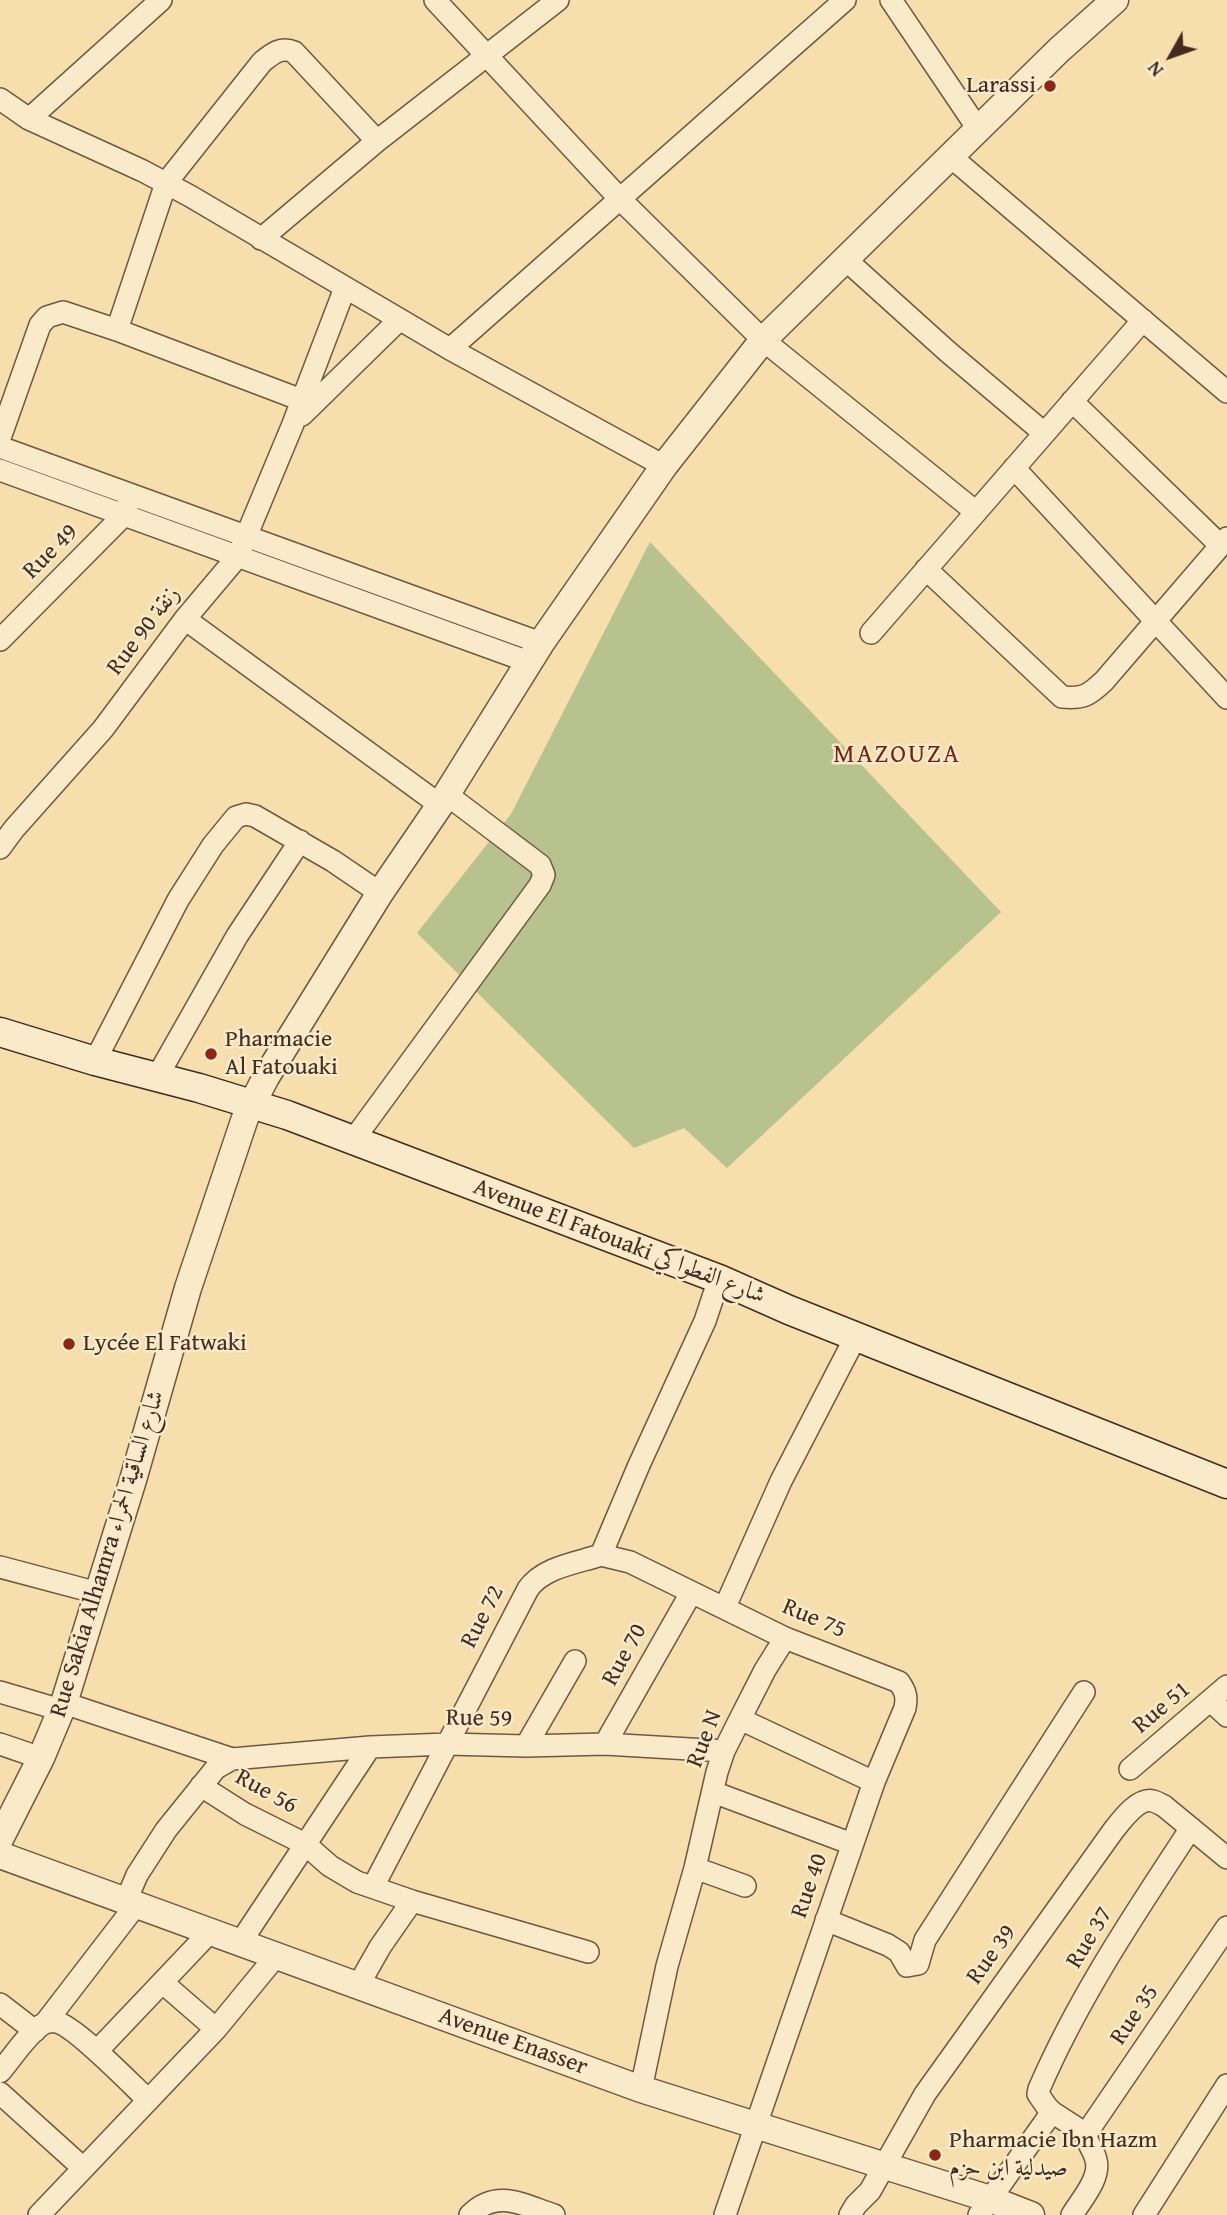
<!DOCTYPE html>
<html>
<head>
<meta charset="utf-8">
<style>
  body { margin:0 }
  #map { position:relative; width:1227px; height:2215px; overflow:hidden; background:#f6dead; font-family:"Gentium Book Plus",serif }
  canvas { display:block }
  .north { position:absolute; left:1136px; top:21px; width:70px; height:70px; -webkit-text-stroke:5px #f9eaca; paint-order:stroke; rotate:230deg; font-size:19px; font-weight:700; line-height:28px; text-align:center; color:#422b20 }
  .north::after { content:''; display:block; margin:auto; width:24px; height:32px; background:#422b20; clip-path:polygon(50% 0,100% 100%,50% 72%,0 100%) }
</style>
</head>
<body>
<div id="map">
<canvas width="1227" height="2215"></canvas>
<div class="north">N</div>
</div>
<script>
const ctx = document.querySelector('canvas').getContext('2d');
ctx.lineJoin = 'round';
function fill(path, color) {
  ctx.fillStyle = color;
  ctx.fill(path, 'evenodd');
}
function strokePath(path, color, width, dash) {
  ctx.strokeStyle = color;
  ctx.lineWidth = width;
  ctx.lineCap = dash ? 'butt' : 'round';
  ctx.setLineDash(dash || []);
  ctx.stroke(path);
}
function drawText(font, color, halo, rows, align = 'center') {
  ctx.font = font + ' "Gentium Book Plus",Amiri,serif';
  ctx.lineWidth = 5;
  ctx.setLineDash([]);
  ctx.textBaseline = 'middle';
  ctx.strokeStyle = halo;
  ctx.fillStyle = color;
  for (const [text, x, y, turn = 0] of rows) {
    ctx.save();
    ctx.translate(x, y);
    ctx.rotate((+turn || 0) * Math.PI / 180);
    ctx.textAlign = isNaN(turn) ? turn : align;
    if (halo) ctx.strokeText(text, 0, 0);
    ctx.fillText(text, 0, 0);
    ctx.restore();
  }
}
fill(new Path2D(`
  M650,542l351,370 -274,256 -43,-40 -50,20 -217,-215 94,-119z`), '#b7c28e');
const minor = new Path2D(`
  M435,0l185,199 143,141 213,172
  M891,0l87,129
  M0,99l29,20 114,52 47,25 260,153 214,117
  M29,119l132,-119
  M950,156l277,236
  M261,239l116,-98 181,-141
  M845,259l102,92 97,82
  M117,330l49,-147 96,-121c10,-8 19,-16 32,-10l83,89
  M450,349l395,-349
  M1072,401l148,144
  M302,415l97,-95
  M0,438l40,-113 7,-8 16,-5 54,18 195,74
  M0,447l541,196
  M1014,468l213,230
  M0,470l529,192
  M926,569l136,128c22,2 27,-2 42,-16l123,-143
  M185,619l255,186
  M871,633l272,-313
  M0,640l124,-125 4,-11
  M0,848l14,-19 89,-100 82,-110 53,-63 55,-132 52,-136
  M95,1061l83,-161 35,-55 23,-28 10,-3 9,2 78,45 47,32
  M157,1077l80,-141 63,-95
  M354,1139l186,-254 4,-10 -4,-10 -94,-71
  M601,1555l29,7 155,76 114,44c7,10 8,15 6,26l-31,74 -149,433
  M601,1555l38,-90 66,-144 14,-42
  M0,1567l98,26
  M725,1607l56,-126 75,-145
  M0,1692l61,18
  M1211,1701l16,15
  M64,1703l168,56
  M740,1719l134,63
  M0,1744l41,14
  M605,1744l86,-151
  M526,1746l49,-85
  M1130,1769l97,-83
  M201,1786l44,28 60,30 25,22 27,16 55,19 176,51
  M713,1792l139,52
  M695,1868l50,18
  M373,1887l155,-298c15,-22 49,-26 73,-34
  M126,1901l11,-26 29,-45 50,-62 16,-9 138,-12 77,-3 79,2 79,-2 119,7
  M826,1920l62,25 11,7 8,14 11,-2 7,-24 159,-248
  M240,1943l130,-196
  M163,1983l53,46
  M358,1986l22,-39 32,-46
  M0,2004l35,27
  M46,2022l90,-117
  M97,2051l113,-119
  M0,2072c12,-14 30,-42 45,-49 2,-1 8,-2 11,-1 18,3 76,63 92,78
  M641,2089l26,-123 28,-98 22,-96 7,-21 16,-32 25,-49 20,-32
  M0,2093l83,75
  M1086,2134l141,-207
  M39,2215l177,-186 60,-73
  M470,2215c27,-27 53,-10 84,0
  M850,2215l6,-10 14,-14 55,-97 188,-263c8,-10 25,-34 40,-30 4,1 7,3 11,5l63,52
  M979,2215l73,-103
  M1072,2215c9,-15 29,-37 24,-55 -2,-10 -9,-16 -10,-26l-34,-22 -5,-5 -9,-13 1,-5c40,-93 97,-177 152,-261
  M1144,2215l83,-130`);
const tertiary = new Path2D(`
  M0,1839l41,-81 23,-55 69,-223 55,-192 57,-170 21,-41 114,-184 60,-88 101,-162 123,-177 99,-126 296,-290 56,-50
  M0,1855l641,234 349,110 41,16`);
const secondary = new Path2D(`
  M0,1032l95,29 104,27 88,27 432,164 70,31 438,174`);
strokePath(minor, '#6f5843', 24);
strokePath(tertiary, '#6f5843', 29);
strokePath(secondary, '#422b20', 31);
strokePath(minor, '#f9eaca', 21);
strokePath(tertiary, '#f9eaca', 26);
strokePath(secondary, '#f9eaca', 28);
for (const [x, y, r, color] of [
  [1050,86,7,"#8f2418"],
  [211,1054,7,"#8f2418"],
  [69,1344,7,"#8f2418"],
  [935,2155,7,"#8f2418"]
]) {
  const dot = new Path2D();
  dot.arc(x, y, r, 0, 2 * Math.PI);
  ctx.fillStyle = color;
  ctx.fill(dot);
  strokePath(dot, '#f9eaca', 2.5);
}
drawText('24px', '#422b20', '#f9eaca', [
  ["Larassi",1036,86,"right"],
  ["Pharmacie",225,1040],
  ["Al Fatouaki",225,1068],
  ["Lycée El Fatwaki",83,1344],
  ["Pharmacie Ibn Hazm",949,2141],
  ["صيدلية ابن حزم",949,2169]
], 'left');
drawText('24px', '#422b20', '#f9eaca', [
  ["Rue 49",51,552,-45],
  ["Rue 90 زنقة",144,631,-53],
  ["Avenue El Fatouaki شارع الفطواكي",619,1242,21],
  ["Rue Sakia Alhamra شارع الساقية الحمراء",108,1554,-73],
  ["Rue 72",483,1617,-63],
  ["Rue 75",814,1619,23],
  ["Rue 70",625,1655,-61],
  ["Rue 51",1162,1708,-40],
  ["Rue 59",479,1719,1],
  ["Rue N",705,1739,-69],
  ["Rue 56",266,1792,29],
  ["Rue 40",810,1886,-71],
  ["Rue 37",1090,1938,-59],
  ["Rue 39",992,1955,-54],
  ["Rue 35",1135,2015,-56],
  ["Avenue Enasser",513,2042,20]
]);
ctx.letterSpacing = '2px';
drawText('26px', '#7a1f14', '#f9eaca', [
  ["MAZOUZA",897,755]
]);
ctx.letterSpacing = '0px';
</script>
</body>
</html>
